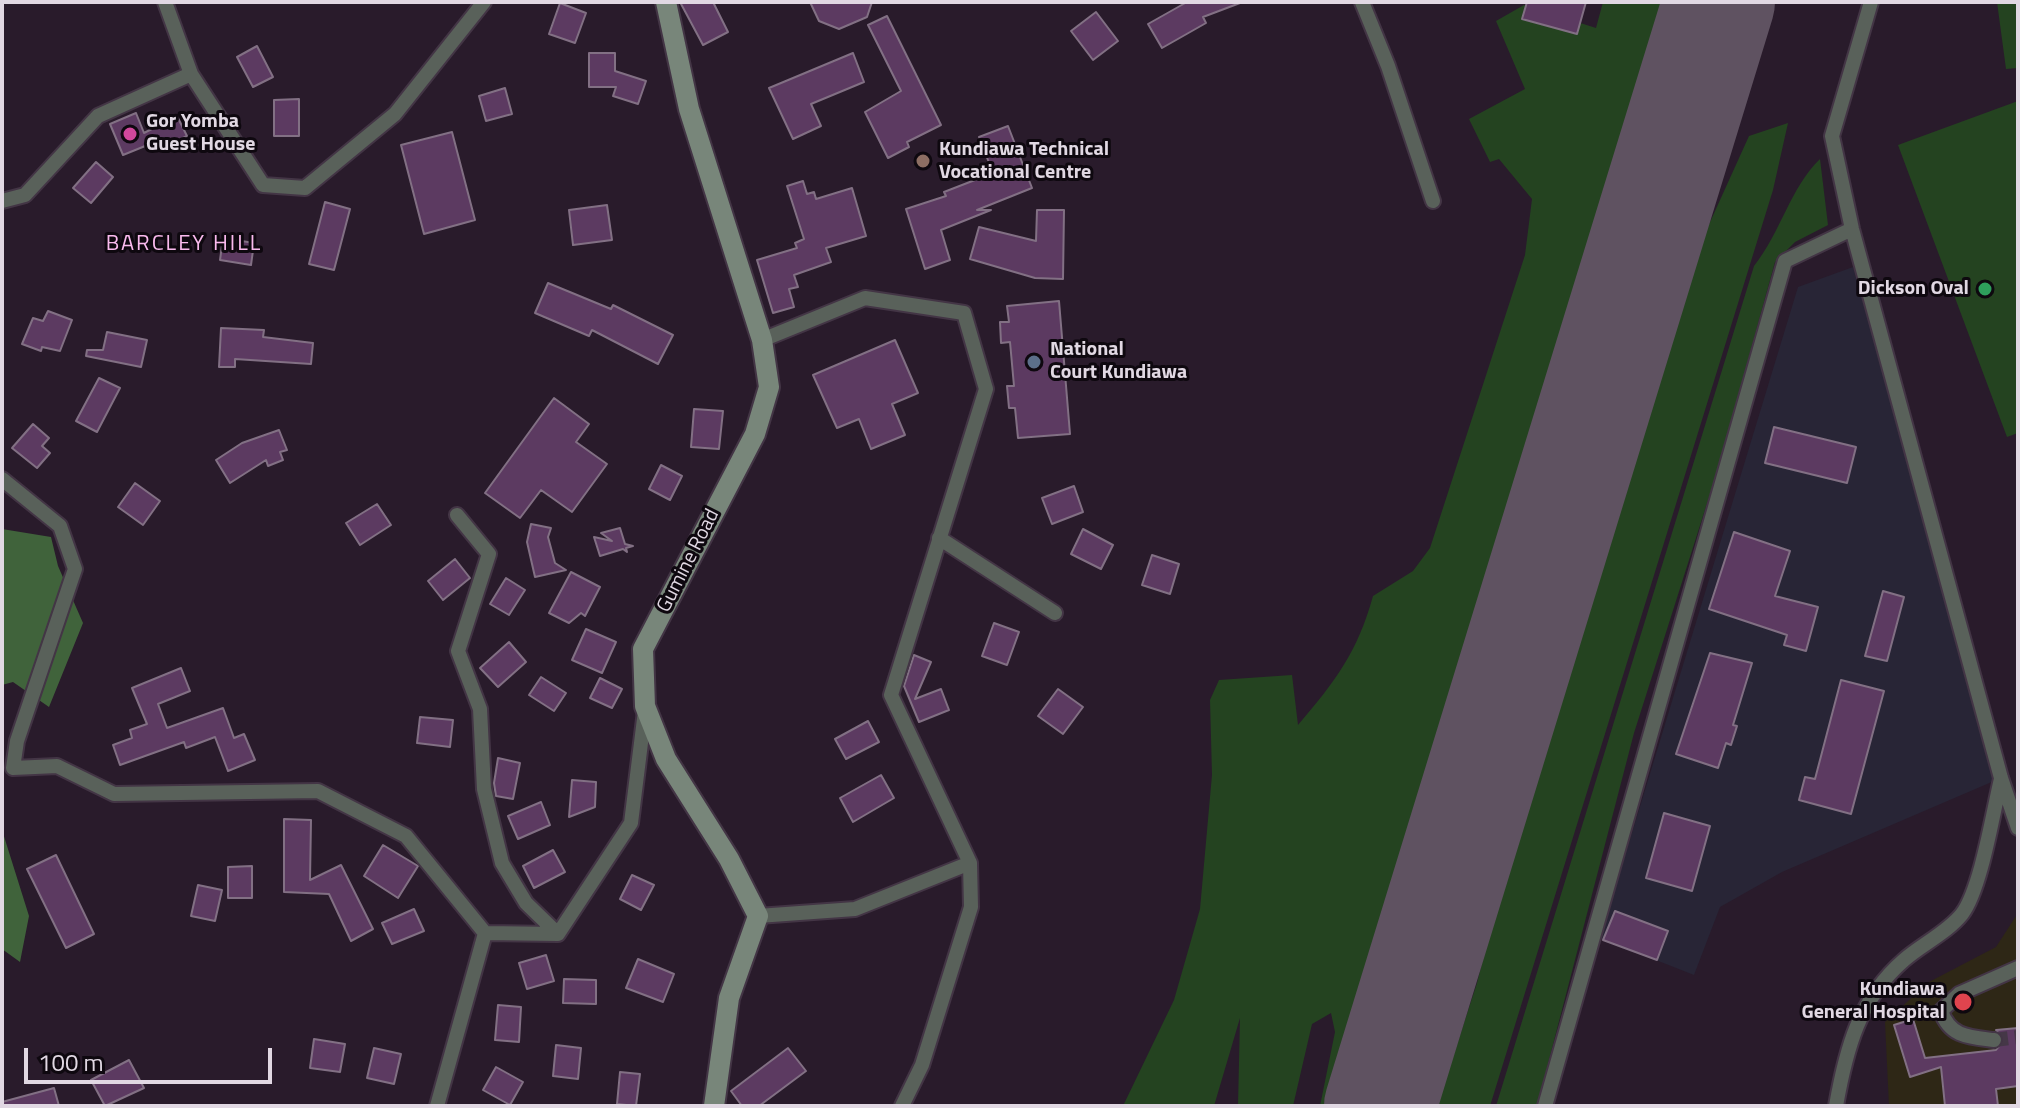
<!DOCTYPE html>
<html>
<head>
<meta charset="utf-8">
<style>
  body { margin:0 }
  #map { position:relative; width:2020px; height:1108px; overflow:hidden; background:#291b2b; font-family:"Titillium Web",sans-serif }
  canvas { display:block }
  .frame { position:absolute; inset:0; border:4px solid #e1d8e3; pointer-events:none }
  .scale { position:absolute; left:24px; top:1048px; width:248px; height:36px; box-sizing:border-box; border:4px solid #e1d8e3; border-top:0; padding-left:10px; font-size:24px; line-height:28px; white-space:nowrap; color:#e1d8e3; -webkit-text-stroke:6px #0e080f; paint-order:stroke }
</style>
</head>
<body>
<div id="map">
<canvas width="2020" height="1108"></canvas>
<div class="frame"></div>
<div class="scale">100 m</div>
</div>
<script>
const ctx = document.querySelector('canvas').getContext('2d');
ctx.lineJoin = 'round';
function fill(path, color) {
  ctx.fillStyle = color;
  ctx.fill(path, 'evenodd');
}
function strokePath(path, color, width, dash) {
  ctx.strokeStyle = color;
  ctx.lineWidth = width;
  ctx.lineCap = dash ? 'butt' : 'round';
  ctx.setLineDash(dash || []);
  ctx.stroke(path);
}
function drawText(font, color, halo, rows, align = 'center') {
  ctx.font = font + ' "Titillium Web",sans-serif';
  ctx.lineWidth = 6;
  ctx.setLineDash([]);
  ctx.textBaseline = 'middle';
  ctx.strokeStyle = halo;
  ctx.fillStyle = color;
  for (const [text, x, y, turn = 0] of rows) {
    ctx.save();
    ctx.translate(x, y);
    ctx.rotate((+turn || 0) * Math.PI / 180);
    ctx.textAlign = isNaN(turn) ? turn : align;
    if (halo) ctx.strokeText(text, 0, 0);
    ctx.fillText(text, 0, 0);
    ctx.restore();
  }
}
fill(new Path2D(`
  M1853,267l148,511 -219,94 -62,35 -26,68 -94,-37 198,-651z`), '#282536');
fill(new Path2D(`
  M2018,913v193h-129l-4,-84 44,-40 67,-35z`), '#2e2716');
fill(new Path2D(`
  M1603,2h75l-338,1104h-20l15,-74 -4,-19 -19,11 -19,82h-55l2,-88 -26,88h-91l51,-106 26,-91 12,-134 -2,-75 9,-20 73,-5 6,50c37,-43 60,-74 75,-129l40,-25 17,-23 95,-293 7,-56 -33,-40 -9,3 -21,-43 56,-30 -29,-68 28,-16 72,23z
  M1997,2h21v66l-12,1z
  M2018,101v332l-11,4 -109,-292z
  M1788,123l-15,67 -283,916h-53l40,-123 28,-110 114,-380 87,-262 43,-95z
  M1820,159l8,66 -33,17 -20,20 -58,210 -83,261 -97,373h-41l258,-840c27,-34 36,-78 66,-107z`), '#244320');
fill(new Path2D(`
  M2,529l49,8 7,29 25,57 -34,84 -36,-25 -11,3z
  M2,830l27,86 -9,46 -18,-13z`), '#40633b');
strokePath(new Path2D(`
  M1380,1106l339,-1104`), '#5f5261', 112);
const building = new Path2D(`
  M680,2h33l15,30 -25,13z
  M810,2h62l-5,15 -28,12 -20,-8z
  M1187,2h53v1l-37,14 3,6 -44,25 -14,-24z
  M1527,2h59l-9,32 -55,-15z
  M560,3l26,10 -11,30 -26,-9z
  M1096,12l22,29 -25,19 -22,-29z
  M887,16l54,109 -34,17 2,5 -21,11 -23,-46 36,-21 -33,-66z
  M257,46l16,31 -20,10 -16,-30z
  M589,53h26v18l31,10 -8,23 -25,-8 3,-9h-27z
  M853,53l11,29 -53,22 10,22 -28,13 -24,-51z
  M505,88l7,26 -26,7 -7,-25z
  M299,99v37h-25v-36z
  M136,113l8,20 33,-17 10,20 -28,14 -4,-8 -32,13 -13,-31z
  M1008,126l24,62 -55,22h14l-50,20 9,30 -25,9 -19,-60 40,-13 -2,-4 49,-19 -14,-36z
  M452,132l23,88 -51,14 -23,-89z
  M96,162l17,15 -22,26 -18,-15z
  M803,181l4,13 7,-2 2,7 36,-11 14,48 -40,12 5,14 -37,13 4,12 -9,2 5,18 -21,6 -16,-53 40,-12 -2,-5 9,-4 -17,-53z
  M325,202l25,7 -16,61 -25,-6z
  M607,205l5,35 -39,5 -4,-35z
  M1037,210h27l-1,69 -28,-1 -65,-19 9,-32 57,14z
  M223,238l31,5 -3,22 -31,-5z
  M548,283l63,26 2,-4 60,30 -15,29 -66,-34 -3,6 -54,-23z
  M1059,301l11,133 -52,4 -3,-30h-6l-2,-22h7l-4,-44 -9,1 -1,-21h9l-2,-16z
  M48,311l24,9 -12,31 -18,-4 -1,4 -19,-7 11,-26 10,3z
  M221,328l43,2 -1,7 50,6 -2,21 -76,-5v8h-16z
  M107,332l40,8 -6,27 -55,-11 1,-6h16z
  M895,340l23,53 -26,11 13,31 -34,14 -12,-30 -22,9 -24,-53z
  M99,378l21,10 -23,44 -21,-11z
  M554,398l35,26 -13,18 31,22 -35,48 -31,-22 -21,28 -35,-25z
  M694,409l29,2 -4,38 -28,-2z
  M33,424l16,14 -7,8 8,7 -13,15 -25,-20z
  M1774,427l82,20 -9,36 -82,-20z
  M279,430l8,20 -7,2 3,8 -15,6 -2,-6 -36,23 -14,-23 26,-17z
  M661,465l21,11 -12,24 -21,-11z
  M135,483l25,18 -17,24 -25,-18z
  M1074,486l9,26 -31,12 -10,-26z
  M377,504l14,21 -31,20 -14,-22z
  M531,524l20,4 -3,9 7,26 11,7 -31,7 -8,-35z
  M620,528l5,16 8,2 -7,2 1,4 -4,-3 -23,7 -6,-19 18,4 -11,-8z
  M1083,529l30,16 -12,24 -30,-15z
  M1734,532l56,19 -15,45 43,11 -12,44 -22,-6 3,-10 -78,-26z
  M1152,555l27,9 -9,30 -28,-9z
  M455,559l15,19 -27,22 -15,-19z
  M571,572l29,15 -15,29 -4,-3 -12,10 -20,-10z
  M506,578l19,12 -16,25 -19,-11z
  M1883,591l21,6 -17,64 -22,-5z
  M994,623l25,9 -12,33 -25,-9z
  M586,629l30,13 -14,31 -30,-13z
  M509,642l17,20 -28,25 -18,-19z
  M1710,653l42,10 -19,62 4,1 -6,19 -5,-2 -8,25 -42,-14z
  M914,655l17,7 -16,37 26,-10 8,21 -30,12 -15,-36z
  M181,668l9,23 -32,13 9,24 56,-20 11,30 10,-4 11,26 -27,11 -13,-34 -29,11 -2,-6 -64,23 -7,-20 19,-7 -2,-8 17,-6 -15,-36z
  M541,677l25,16 -12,18 -25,-16z
  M600,678l22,11 -10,19 -22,-10z
  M1841,680l43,11 -33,123 -52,-14 6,-23 10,2z
  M1058,689l25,18 -20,27 -25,-18z
  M420,717l33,3 -3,27 -33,-4z
  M868,721l11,21 -33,17 -11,-20z
  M498,758l22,5 -7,36 -17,-3 -2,-13z
  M881,775l13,23 -41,24 -13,-24z
  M572,780l24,2 -1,25 -26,10z
  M541,802l9,23 -32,14 -10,-23z
  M1664,813l46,13 -18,65 -46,-13z
  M284,819l27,1 -1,60 31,-15 32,64 -22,12 -22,-47 -45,-2z
  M383,845l35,21 -20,32 -34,-22z
  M553,850l12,22 -31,16 -11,-22z
  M56,855l38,79 -28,14 -39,-79z
  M252,866v32h-24v-31z
  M632,875l22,10 -13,25 -21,-11z
  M198,885l24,5 -7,31 -24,-5z
  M414,909l10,22 -32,13 -10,-21z
  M1615,911l53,20 -11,29 -54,-20z
  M546,955l8,26 -27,8 -8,-26z
  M638,959l36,15 -11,28 -37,-14z
  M564,979l32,1v24l-33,-1z
  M498,1005l23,2 -2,35 -24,-2z
  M1913,1019l12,39 71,-8 8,-10 -8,-10 22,-2v58l-22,3 2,17h-53l-4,-39 -31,10 -16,-52z
  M314,1039l31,5 -5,28 -30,-4z
  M556,1045l25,3 -3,31 -25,-3z
  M374,1048l27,6 -7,30 -27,-6z
  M788,1048l18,23 -47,35h-17l-11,-15z
  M129,1060l15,28 -39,18 -14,-26z
  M496,1067l27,15 -13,23 -27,-15z
  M620,1072l20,2 -4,32 -19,-2z
  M54,1088l5,18h-56l-1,-4z`);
fill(building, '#5c3a61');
strokePath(building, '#827084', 2);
strokePath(new Path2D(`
  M1994,1040l24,-3`), '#453747', 14, [14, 7]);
const street = new Path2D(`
  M165,2l26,72 72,111 42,3 90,-74 89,-112
  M1362,2l26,64 45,135
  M1871,2l-39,134 20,93 149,549 17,50
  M2,201l23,-6 73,-79 93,-42
  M2,479l58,47 15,43 -58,172 -4,27 44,-2 57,28 204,-3 88,45 79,97 73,1 73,-111 14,-112
  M457,515l32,39 -31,97 22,58 4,80 18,74 24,40 32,31
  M939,538l116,75
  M758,916l97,-7 115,-46 -79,-168 95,-306 -22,-76 -99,-15 -103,42
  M1994,1040c-25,-3 -44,-3 -53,-29l18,-17 59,-26
  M437,1106l48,-173
  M902,1106l20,-41 49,-158 -1,-44
  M1545,1106l240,-845 67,-32
  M1836,1106c10,-57 23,-107 68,-146 17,-15 44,-28 58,-46 19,-25 31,-102 39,-135`);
const secondary = new Path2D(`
  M666,2l23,107 73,231 7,47 -14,47 -112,215 2,57 21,53 63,100 29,57 -29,82 -15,108`);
strokePath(street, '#433545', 18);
strokePath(secondary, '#433545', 24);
strokePath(street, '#59615a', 14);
strokePath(secondary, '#78867a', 20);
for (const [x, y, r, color] of [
  [130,134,8,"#d1479c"],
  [923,161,8,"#8d6e63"],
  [1985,289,8,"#2e9e5b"],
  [1034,362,8,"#5c6f8a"],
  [1963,1002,10,"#e0444e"]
]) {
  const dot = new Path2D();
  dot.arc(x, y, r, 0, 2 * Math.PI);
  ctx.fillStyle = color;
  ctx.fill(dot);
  strokePath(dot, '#0e080f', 3);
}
drawText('bold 20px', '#e1d8e3', '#0e080f', [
  ["Gor Yomba",146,122],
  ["Guest House",146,145],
  ["Kundiawa Technical",939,150],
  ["Vocational Centre",939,173],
  ["Dickson Oval",1969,289,"right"],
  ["National",1050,350],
  ["Court Kundiawa",1050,373],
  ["Kundiawa",1945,990,"right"],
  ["General Hospital",1945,1013,"right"]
], 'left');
drawText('20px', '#e1d8e3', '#0e080f', [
  ["Gumine Road",689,561,-63]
]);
ctx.letterSpacing = '2px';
drawText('22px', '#fabaee', '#0e080f', [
  ["BARCLEY HILL",184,245]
]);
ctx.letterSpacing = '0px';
</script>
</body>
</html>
